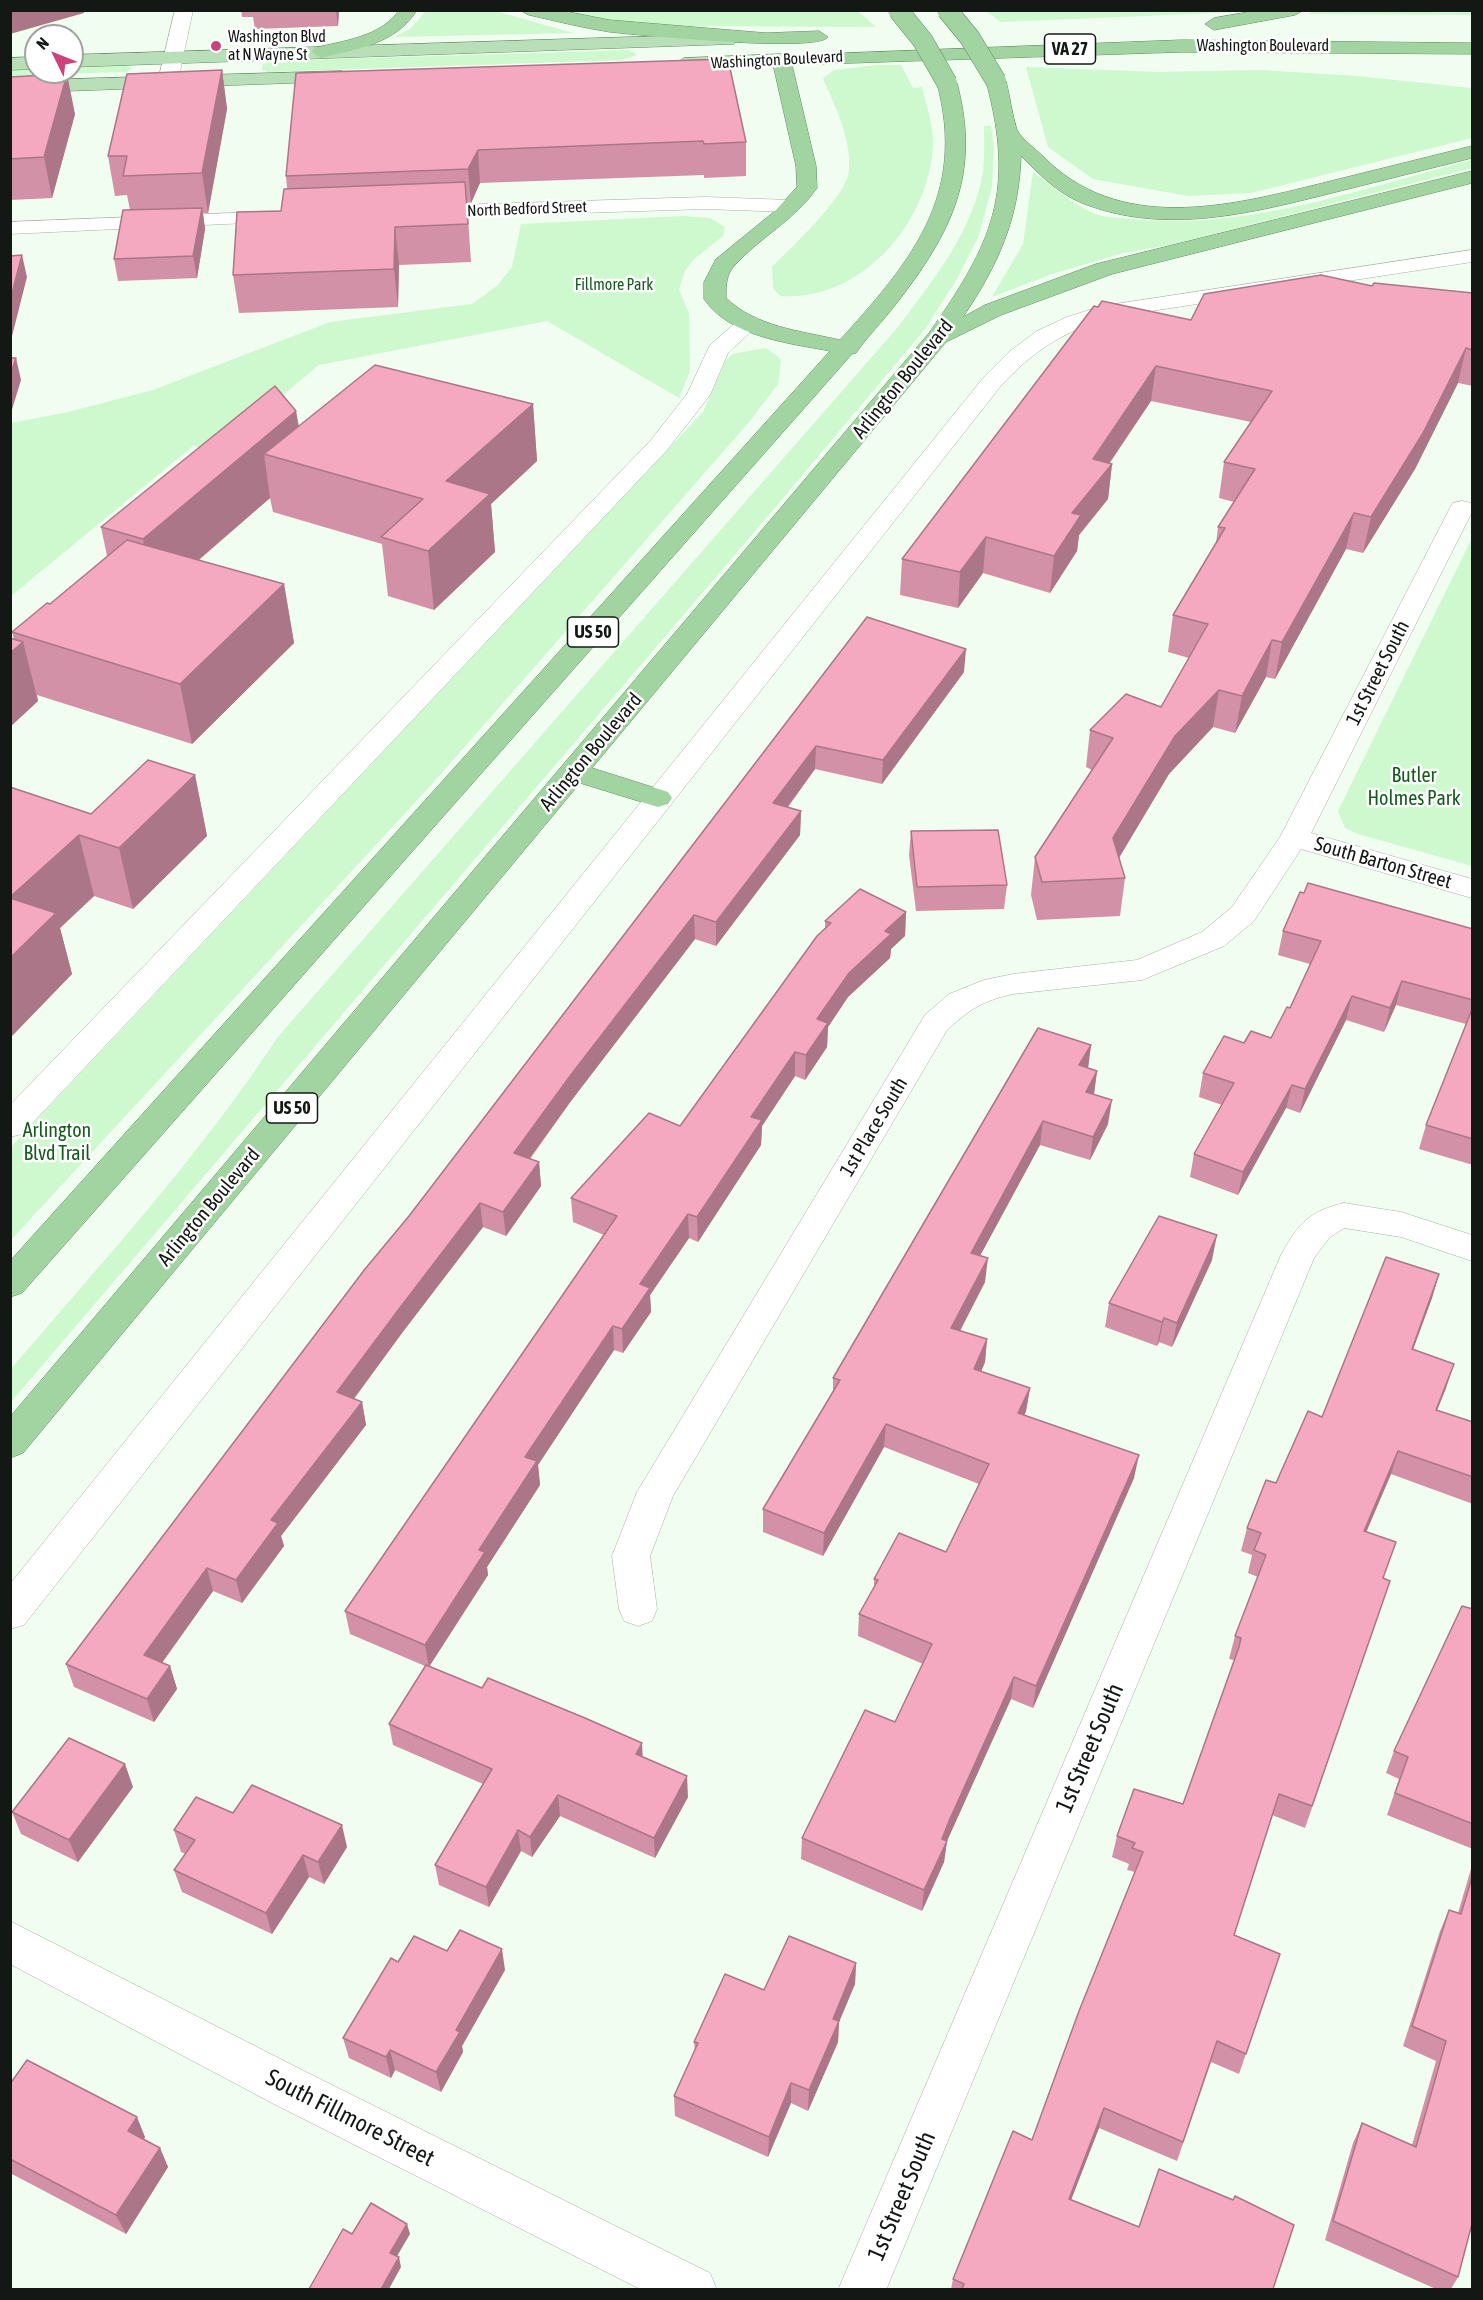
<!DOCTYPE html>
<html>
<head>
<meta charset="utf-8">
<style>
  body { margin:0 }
  #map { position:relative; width:1483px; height:2300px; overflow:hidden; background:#f1fdf0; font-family:"Asap Condensed",sans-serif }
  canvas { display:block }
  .frame { position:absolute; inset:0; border:12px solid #141814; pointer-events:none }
  .north { position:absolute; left:24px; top:24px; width:60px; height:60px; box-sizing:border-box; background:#fff; border:2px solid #a1a3a1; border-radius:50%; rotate:313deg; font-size:16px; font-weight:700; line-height:24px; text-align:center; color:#141814 }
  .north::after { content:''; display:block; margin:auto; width:21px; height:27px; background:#cc427c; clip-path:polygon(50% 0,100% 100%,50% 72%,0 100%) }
</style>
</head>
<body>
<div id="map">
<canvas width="1483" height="2300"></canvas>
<div class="frame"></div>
<div class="north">N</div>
</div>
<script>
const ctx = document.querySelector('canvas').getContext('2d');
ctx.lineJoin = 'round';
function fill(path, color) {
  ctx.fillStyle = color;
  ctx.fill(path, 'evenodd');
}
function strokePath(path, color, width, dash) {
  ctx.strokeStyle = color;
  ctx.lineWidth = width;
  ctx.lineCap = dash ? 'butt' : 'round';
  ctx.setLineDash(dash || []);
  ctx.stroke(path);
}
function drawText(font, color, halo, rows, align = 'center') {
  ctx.font = font + ' "Asap Condensed",sans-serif';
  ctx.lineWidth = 5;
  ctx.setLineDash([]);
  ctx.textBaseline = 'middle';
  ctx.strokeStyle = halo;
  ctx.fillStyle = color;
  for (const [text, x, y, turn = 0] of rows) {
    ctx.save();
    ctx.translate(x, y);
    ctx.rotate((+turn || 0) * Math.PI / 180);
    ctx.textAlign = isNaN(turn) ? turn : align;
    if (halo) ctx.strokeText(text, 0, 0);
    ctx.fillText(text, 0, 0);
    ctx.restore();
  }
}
fill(new Path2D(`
  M1317,10h155v5l-165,-1z
  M426,11h70l77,22 -178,4 16,-9z
  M556,11h302l18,16 -193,-1 -103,-8z
  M986,11h278l-263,11z
  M629,50l8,5 -15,5 -355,12 -5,-2 1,-6 9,-3z
  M125,65l7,3 -5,4 -68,2 -48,6 -1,-11 62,3v-5z
  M877,65h24l12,23 9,-1c4,18 12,40 11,58 -4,78 -72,157 -153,151l-7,-8 -1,-21c19,-19 74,-70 77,-96 3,-32 -14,-64 -26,-93l11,-8z
  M1026,67l134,5 99,-2 98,6 115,12v50l-221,55 -63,3 -95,-17 -45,-32z
  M984,126h7l3,22 -2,39 -13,48 -22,44 -32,50 -157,187 -757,886v-33c92,-108 188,-212 266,-331l621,-711c35,-47 75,-95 85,-155 2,-15 1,-31 1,-46z
  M1472,160v8l-298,76 -51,9 -71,21 -60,23 31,-53 10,-72c20,15 41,34 65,43 10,3 25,3 36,4 114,12 229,-31 338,-59z
  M683,216l27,2 15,9 -2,9 -29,23 -9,12 -6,18 10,25 1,57 -11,27 -132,-77 -228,44 -103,86 -23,-5 -182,150v-173l57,-11 85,-22 177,-68 142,-18 26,-19 14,-18 9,-43z
  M766,348l15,11 -3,25 -28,37 -318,363 -421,456v-93l692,-735 22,-50 7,-8z
  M1472,538v328l-114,-32 -13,-6 -7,-17z`), '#cef8ce');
const minor = new Path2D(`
  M175,10h18l-15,71 -10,6 -10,-6z
  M705,197l86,3 7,2 3,4 -3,4 -7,2 -86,-3 -281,9 -7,-2 -3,-4 3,-4 7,-2z
  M283,211l7,2 3,4 -3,4 -280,13v-12z
  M1472,250v12l-360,55c-46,13 -80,34 -112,70l-976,1238 -14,4v-45l974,-1207 26,-26 27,-20 30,-14 35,-11z
  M749,316l8,2 3,5 -32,30 -18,42 -43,55 -645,684 -12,3v-32l641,-665 36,-46 23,-49 31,-27z
  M1462,501l9,2 1,9 -161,321 161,46v19l-171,-49 -47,72 -30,25 -82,34 -129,14c-31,7 -43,15 -66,36l-274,466 -23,60 7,53 -5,12 -14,5 -14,-5 -5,-12 -7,-53 25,-64 288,-477 24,-21 35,-14 29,-6 124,-14 65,-28 30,-25 48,-70 170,-329 3,-5z
  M1344,1203l57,9 71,23v26l-71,-24 -57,-9 -15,10 -15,20 -428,1032h-48l443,-1035c17,-31 28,-44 63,-52z`);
const tertiary = new Path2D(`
  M10,1921l294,150 406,202 7,17h-75l-370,-187 -262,-139z`);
const primary = new Path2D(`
  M727,34l7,2 2,4 -2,4 -662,23v-12z
  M781,54l7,2 2,4 -2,4 -104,6 -9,-6 9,-6z
  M36,57v12l-26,1v-12z
  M342,71l10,6 -3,4 -339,12v-12z`);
const trunk = new Path2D(`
  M399,10h18c-21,34 -60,39 -96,48l-9,-6 2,-4c28,-7 68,-11 85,-38z
  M520,10h39l50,10 157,13 53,-2 9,6c-11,16 -190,-2 -218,-5 -27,-4 -54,-11 -81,-17z
  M1260,10h44l-9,5 -81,15 -9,-6 9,-6z
  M1182,40l290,3v11l-290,-2 -390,13 24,101 1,22c-22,32 -58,50 -83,78 -8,9 -8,20 -8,32 30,29 75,33 114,42 72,-80 127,-144 97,-257l10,-6 10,6c24,91 -5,149 -61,221 -13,17 -29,33 -40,49l-4,1 -830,939 -12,4v-36l820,-910c-42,-8 -100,-14 -126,-52v-17l12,-23 59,-48 22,-24 -1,-21 -24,-106 2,-4z
  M996,75l10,6c4,15 6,34 11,49 5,10 24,23 32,32 78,73 189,42 282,19 47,-12 94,-23 141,-35v12c-45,11 -91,23 -136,34 -84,21 -171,44 -254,11 -25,-10 -43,-29 -61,-47 -2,63 -23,109 -58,161l22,-12 111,-41 376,-93v12l-360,91 -111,41 -55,27 -354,426 76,24 4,6 -4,6 -10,3 -78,-24 -557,670 -13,5v-41l919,-1084c64,-91 87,-141 57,-252z`);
strokePath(minor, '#a5b0a4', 1);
strokePath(tertiary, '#a5b0a4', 1);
strokePath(primary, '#618b61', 1);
strokePath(trunk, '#618b61', 1);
fill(minor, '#fff');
fill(tertiary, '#fff');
fill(primary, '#b9dfb9');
fill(trunk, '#a2d4a2');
const trunkBridge = new Path2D(`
  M898,10l25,31 24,42
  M947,10l23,28 26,43`);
strokePath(trunkBridge, '#618b61', 21, []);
strokePath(trunkBridge, '#a2d4a2', 20);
fill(new Path2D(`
  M241,10h98l-1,16 -83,3 -2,-12h-11z
  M222,70l5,39 -19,104h-5l2,16 -8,49 -79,3 -4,-22 16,-49 -3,-15 -12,1 -7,-40z
  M296,73l450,69v34l-42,2v-3l-224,8 -9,20h-4l4,59 -72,3 -1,42 -159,6 -6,-38 48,-64 6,-23 -1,-12z
  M10,77l65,37 -23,84 -42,2z
  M1372,286l101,7v93l-15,-3 -43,86 -52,84 -17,-4 -71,130 -9,-2 -31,56 -22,-6 -44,47 -50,84 6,20 -5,38 -83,4 -6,-25 4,-38 57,-87 -6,-3 4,-37 71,-23 28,-49 -21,-6 5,-37 43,-71 2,-17 16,-25 -15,-4 5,-36 27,-40 -100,-21 -41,62 2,1 -4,35 -29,36 -2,16 -27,42 -67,-20 -25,35 -58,-13 2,-36 289,-239z
  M533,404l4,57 -46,43 4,48 -61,58 -46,-14 -6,-52 -109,-32 -3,-14 -71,62 85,24 10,59 -102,101 -155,-49 1,6 -28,26v-89l4,1 -2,-7 38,-28 57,-48 -6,-29 195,-116 3,15z
  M867,617l97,55 -82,112 -67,-15 -27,38 13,4 -1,24 -84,111 -21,-7 -124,162 -41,58 9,3 2,24 -35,50 -23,-9 -81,106 -48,66 8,3 4,23 -85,111 3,10 -42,57 -29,-12 -51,72 8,3 7,23 -23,33 -80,-35 -8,-23z
  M195,775l12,61 -74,73 -39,-13 -34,32 12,46 -62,64v-251l81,27z
  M911,831l96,54 -3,24 -88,2 -7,-56z
  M906,912l-1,24 -14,13 -1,9 -42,39 -20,30 -1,20 -22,33 -10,-4 -33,50 -1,19 -63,97 -9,-4 -39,57 1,17 -28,41 -9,-3 -76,115 2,20 -53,82 1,8 -59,91 214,91 45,40 -33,61 -95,-42 -28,41 -11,-6 -32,56 -50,-22 -4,-20 48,-81 -90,-39 -4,-21 36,-58 -75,-32 -5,-23 259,-376 -31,-13 -2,-24 109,-72 145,-197v-8z
  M1473,929v236l-54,-16 7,-24 40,-101 -70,-19 -12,27 -38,-12 -46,93 -14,-5 -48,87 -48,-18 4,-23 28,-49 -23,-8 4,-24 41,-30 27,-5 19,-30 20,-44 -32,-9 5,-24z
  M1091,1045l-3,23 9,3 -3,23 14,30 -18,36 -50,-15 -60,111 5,26 -25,49 27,8 -2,23 -4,10 49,16 -4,23 -2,5 110,62 -101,230 -22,-9 -64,142 -3,21 -22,49 -121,-52 1,-21 93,-116 28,-58 -65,-28 1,-22 15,-27v-8l72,-27 33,-68 -95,-37 -61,109 -60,-24v-23l70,-117v-14z
  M1212,1260l-40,87 -13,-5 -2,4 -52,-19 4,-24z
  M1439,1274l-7,24 -19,52 33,38 -9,22 36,12v82l-82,-30 -25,57 18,47 6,3 -85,247 -33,-13 -38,120 46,19 -41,120 -28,-12 -34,99 -78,-33 -28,72 202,89h-322l2,-10 79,-139 103,-268 -8,-2 2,-6 -17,-7 5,-21 66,-32 51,-144 -5,-1 6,-23 23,-59 -10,-4 4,-18 -11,-4 6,-23 75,-111z
  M1473,1609v240l-86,-34 12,-36 -13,-6 8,-22z
  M133,1787l-55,75 -57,-28 -9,-22z
  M233,1813l114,34 -23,37 -15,-7 -37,57 -90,-42 -8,-22 12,-16 -5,-2 -7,-22z
  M1473,1862v358l-15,57 -7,12h-15l-111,-49 28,-97 9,-20 50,22 24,-84 -33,-15 37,-115 9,-21 9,3z
  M447,1951l58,19 -43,76 1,6 -22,40 -46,-22 -4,8 -42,-20 -6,-20 55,-76z
  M856,1963l-1,21 -16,38 -1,20 -30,69 -17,-8 -23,54 -93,-41 -1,-20 21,-45 -1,-9 70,-52z
  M10,2084l135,53 -1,2 16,9 8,19 -42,67 -116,-61z`), '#d291a6');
fill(new Path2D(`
  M10,10h73l1,3 -74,21z
  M336,10h3l-1,16z
  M222,70l5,39 -19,104 -6,-40z
  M67,74l8,40 -23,84 -8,-41z
  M478,150l2,33 -9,20 -3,-34z
  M202,208l3,21 -8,49 -4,-22z
  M395,227l4,38 -1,42 -4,-38z
  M22,255l5,22 -17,67v-43z
  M1466,348l-8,35 -43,86 -52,84 8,-36z
  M16,358l5,22 -11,36v-40z
  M1156,366l-5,35 -57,84 18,-21 -4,35 -29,36 -2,16 -27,42 4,-37 18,-43 21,-54z
  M533,404l4,57 -46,43 4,48 -61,58 -6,-59 18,-70z
  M296,411l8,55 -40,-12 6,44 -116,100 -11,-59z
  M1354,513l-8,36 -71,130 7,-37z
  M986,537l-3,36 -25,35 2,-36z
  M284,584l10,59 -102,101 -12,-60z
  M1272,640l-6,37 -31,56 7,-37z
  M23,642l15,59 -28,26v-74z
  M966,649l-2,23 -82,112 1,-24z
  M1219,690l-6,37 -44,47 -61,102 5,-38 62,-102z
  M816,746l-1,23 -42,58v-24z
  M195,775l12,61 -74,73 -14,-61z
  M801,811l-1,24 -84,111v-24z
  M79,835l15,61 -34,32 12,46 -62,64v-141z
  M906,912l-1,24 -14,13 -1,9 -42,39 -20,30 -1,20 -22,33 1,-25 11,-36 32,-46 36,-42z
  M694,915l1,24 -124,162 -55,76 -2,-24 56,-77z
  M1402,981l-6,24 -12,27 6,-24z
  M1352,996l-6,24 -46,93 5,-24z
  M1091,1045l-3,23 -9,-3z
  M795,1052v24l-33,50 -1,19 -63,97 -1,-25 54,-100z
  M1097,1071l-3,23 -8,-2z
  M1292,1085l-6,23 -48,87 5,-23z
  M1112,1100l-4,24 -18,36 3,-23z
  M1043,1121l-3,24 -71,131 2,-23z
  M539,1162l2,24 -35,50 -3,-24z
  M480,1203l3,24 -81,106 -61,83 -4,-24 62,-83z
  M688,1214l1,24 -39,57 1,17 -28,41 -1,-24 18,-45z
  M1217,1235l-5,25 -40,87 5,-24z
  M988,1258l-3,24 -36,70 2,-24z
  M1439,1274l-7,24 -28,75 8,-24z
  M1164,1318l-5,24 -2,4 5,-24z
  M613,1326l1,24 -76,115 2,20 -53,82 1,8 -59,92 -4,-22 54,-95 46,-93z
  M987,1339l-2,23 -13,31 2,-24z
  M1454,1364l-8,24 -18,45 8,-23z
  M1030,1388l-4,23 -11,25 3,-23z
  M362,1402l4,23 -85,111 3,10 -42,57 -6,-23 35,-60z
  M886,1424l-2,23 -61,109 1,-23z
  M1398,1451l-7,23 -34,80 7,-23z
  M1139,1455l-5,23 -101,230 3,-22z
  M207,1568l6,23 -62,87 -7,-23z
  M170,1666l7,23 -23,33 -7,-23z
  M1014,1677l-3,22 -64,142 -3,21 -22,49 2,-21 25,-69z
  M642,1743l1,20 -7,-9z
  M125,1764l8,23 -55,75 -9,-22z
  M687,1776l1,21 -33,61 -1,-20z
  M558,1795l2,21 -28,41 -2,-20z
  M342,1825l5,22 -23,37 -6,-22z
  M518,1830l3,21 -32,56 -3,-20z
  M303,1855l6,22 -37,57 -6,-21z
  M502,1949l3,21 -43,76 1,6 -22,40 -5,-20 20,-42z
  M856,1963l-1,21 -16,38 -1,20 -30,69 1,-21 24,-71z
  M390,2050l5,20 -4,8 -5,-21z
  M791,2083v20l-23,54 1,-20z
  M1104,2108l-5,20 -35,90 5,-19z
  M137,2117l8,20 -8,14 -9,-20z
  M160,2148l8,19 -42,67 -10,-19z
  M407,2224l3,10 -17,29 -3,-10z
  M399,2257l2,10 -12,22h-8z`), '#ab7687');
const building = new Path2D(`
  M728,59l18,83 -42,2 -1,-3 -225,9 -10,19 -182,7 10,-103z
  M222,70l-20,103 -79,3 4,-20h-19l19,-82z
  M67,74l-23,83 -34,2v-82z
  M465,182l3,42 -73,3 -1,42 -161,6 4,-63 44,-1 3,-22z
  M202,208l-9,48 -79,3 9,-49z
  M22,255l-12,46v-45z
  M1321,275l51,11 2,-3 99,10v57l-7,-2 -43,85 -52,84 -17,-4 -72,129 -10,-2 -30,56 -23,-6 -44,46 -62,102 12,40 -83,4 -7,-25 78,-119 -23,-8 36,-36 35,13 47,-83 -35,-9 52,-87 -7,-1 37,-58 -31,-7 48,-71 -116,-25 -63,93 19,5 -40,49 9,2 -27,41 -68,-19 -26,35 -58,-13 192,-253 4,1 4,-6 89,19 13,-26z
  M10,358h6l-6,18z
  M375,365l158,39 -87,77 44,13 -62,57 -47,-14 42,-38 -159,-45z
  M275,386l21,25 -153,128 -42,-12z
  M127,540l157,44 -104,100 -168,-52 35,-29 3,1z
  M867,617l99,32 -83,111 -67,-14 -43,57 28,8 -85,111 -22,-7 -124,161 -56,77 25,9 -36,50 -23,-9 -81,106 -62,83 25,10 -91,118 7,3 -42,57 -29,-12 -63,87 26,11 -23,33 -81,-35 299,-395 44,-53z
  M10,638l13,4 -13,11z
  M148,760l47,15 -76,73 -40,-13 -69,62v-110l81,27z
  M998,830l9,55 -90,2 -6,-56z
  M1308,883l165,46v71l-71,-19 -12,27 -38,-12 -47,93 -13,-4 -49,87 -49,-18 40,-71 -31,-10 21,-37 20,7 7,-12 20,7 16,-31 3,1 31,-67 -38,-10 17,-39 4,1z
  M860,889l46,23 -21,19 6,3 -42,39 -32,46 11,4 -22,32 -11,-3 -44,65 11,3 -65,97 -9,-3 -48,70 10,4 -28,41 -9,-3 -88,131 12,4 -58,89 6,2 -60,93 -80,-34 272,-395 -46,-18 78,-85 31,13 137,-190 14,-13 -6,-2z
  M10,898l46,15 -46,45z
  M1473,1007v132l-47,-14z
  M1038,1028l53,17 -12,20 18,6 -11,21 26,8 -19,37 -50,-16 -72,132 17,5 -37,70 36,11 -13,30 56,19 -12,25 121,42 -103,231 -22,-9 -65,144 -7,18 5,2 -23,49 -122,-52 63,-128 30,12 37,-78 -73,-30 19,-34 -4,-1 25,-46 47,19 43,-88 -103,-40 -62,109 -61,-24 77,-129 -7,-2z
  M1159,1216l58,19 -40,88 -13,-5 -2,4 -53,-19z
  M1386,1257l53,17 -27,75 42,15 -18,46 37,12v55l-75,-26 -34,80 32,11 -13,36 7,3 -78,225 -33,-12 -45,141 46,19 -34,100 -29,-13 -34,101 -79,-34 -35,91 70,28 20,-58 74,31 2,-4 59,29 -21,64h-311l2,-5 -11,-5 60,-148 19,9 47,-129 64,-159 -11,-4 3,-5 -18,-7 17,-47 49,15 56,-157 2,-9 -6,-2 31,-81 -12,-5 7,-17 -14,-5 19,-48 10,3 32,-72 14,6z
  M1462,1606l11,3v215l-78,-31 13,-36 -14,-6z
  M426,1665l56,23 6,-10 97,40 57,25 -6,11 51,22 -33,62 -96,-43 -28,42 -12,-7 -32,57 -51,-22 57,-96 -103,-45z
  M69,1738l56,26 -56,76 -57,-28z
  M252,1785l90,40 -24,37 -15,-7 -37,58 -92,-43 21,-30 -21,-10 22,-33 37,16z
  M1473,1874v346l-15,57 -125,-56 29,-98 54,24 30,-106 -34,-15 37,-116 12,4z
  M460,1930l42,19 -46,81 4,2 -24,40 -46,-22 -4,7 -43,-19 48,-80 7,4 16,-26 33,15z
  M789,1936l67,27 -23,56 6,2 -30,69 -18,-7 -22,54 -95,-41 24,-53 -4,-1 31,-68 39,16z
  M27,2060l110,57 -9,14 32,17 -44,67 -106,-56v-75z
  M371,2203l36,21 -17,29 9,4 -18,32h-72l34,-60 9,5z`);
fill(building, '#f4a9c1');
strokePath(building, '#ab7687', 1.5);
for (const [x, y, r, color] of [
  [216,46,6,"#cc427c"]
]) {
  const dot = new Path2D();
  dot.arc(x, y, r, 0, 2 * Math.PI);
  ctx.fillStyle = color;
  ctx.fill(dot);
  strokePath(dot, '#fff', 2);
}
drawText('16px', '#141814', '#fff', [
  ["Washington Blvd",228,37],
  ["at N Wayne St",228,55]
], 'left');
drawText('16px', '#141814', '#fff', [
  ["Washington Boulevard",1263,46],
  ["Washington Boulevard",777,60,-3],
  ["North Bedford Street",527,209,-2]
]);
drawText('16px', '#155b1d', '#fff', [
  ["Fillmore Park",614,285]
]);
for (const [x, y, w] of [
  [1070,49,51],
  [593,632,51],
  [292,1108,51]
]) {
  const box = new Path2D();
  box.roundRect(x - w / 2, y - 15, w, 30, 4.5);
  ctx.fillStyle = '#fff';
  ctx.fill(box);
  strokePath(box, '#141814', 1.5);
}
drawText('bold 18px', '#141814', null, [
  ["VA 27",1070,49],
  ["US 50",593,632],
  ["US 50",292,1108]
]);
drawText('20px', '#141814', '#fff', [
  ["Arlington Boulevard",903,379,-51],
  ["1st Street South",1378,673,-63],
  ["Arlington Boulevard",591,752,-50],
  ["South Barton Street",1383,863,16],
  ["1st Place South",874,1127,-59],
  ["Arlington Boulevard",209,1207,-50]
]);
drawText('20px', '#155b1d', '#fff', [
  ["Butler",1414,776],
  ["Holmes Park",1414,799],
  ["Arlington",57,1131],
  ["Blvd Trail",57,1154]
]);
drawText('24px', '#141814', '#fff', [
  ["1st Street South",1090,1748,-67],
  ["South Fillmore Street",350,2118,27],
  ["1st Street South",902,2196,-67]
]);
</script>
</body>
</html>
